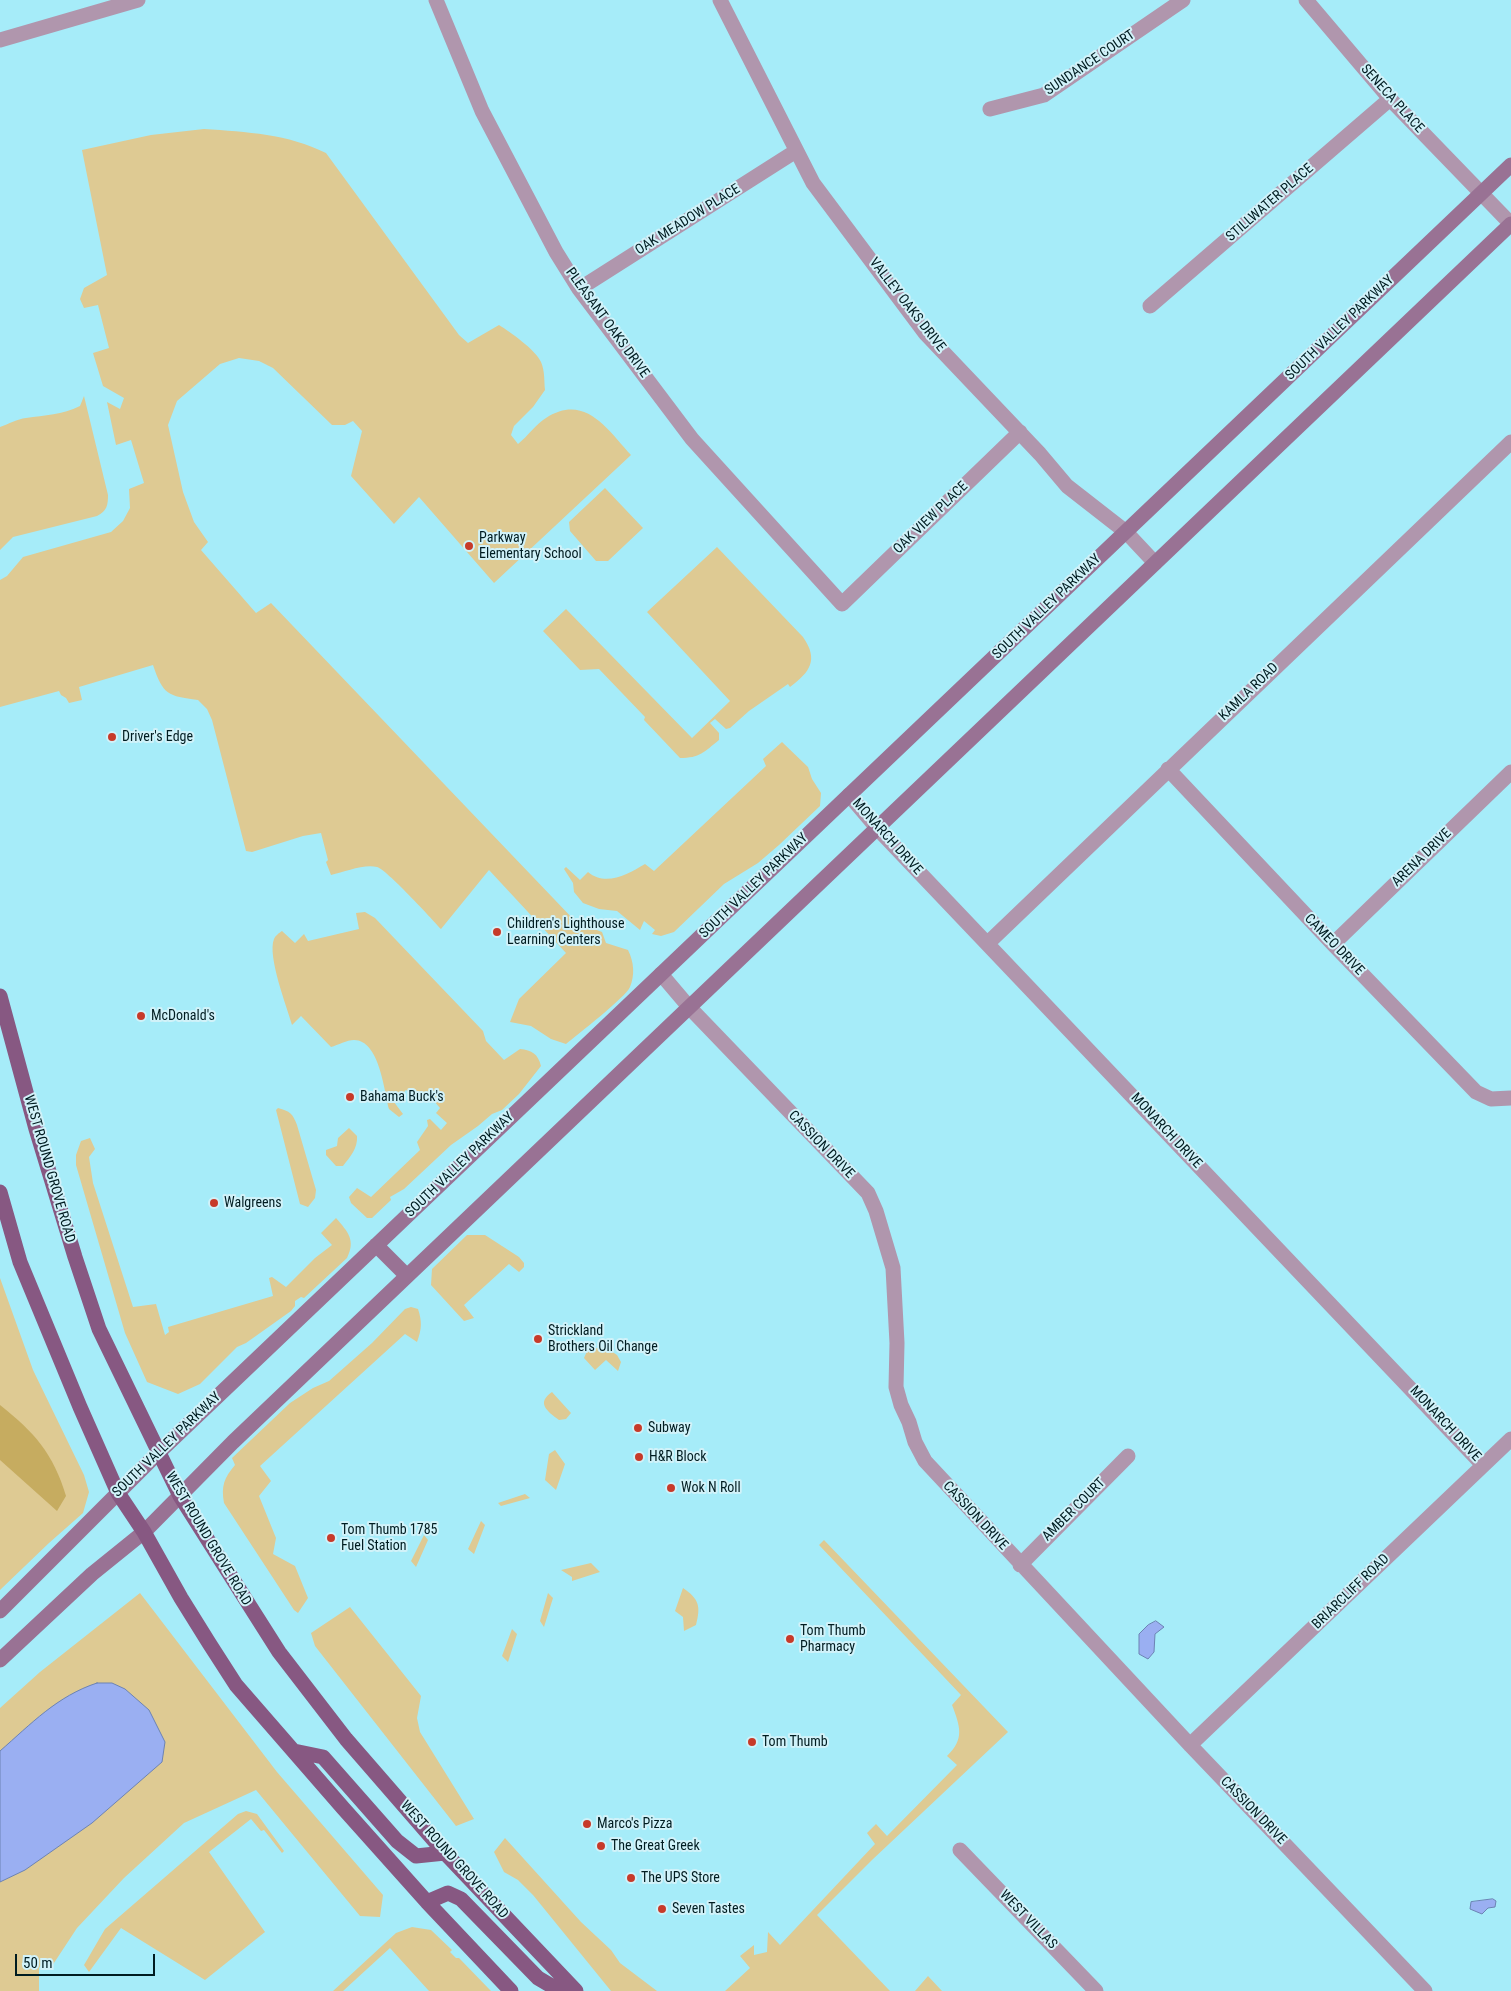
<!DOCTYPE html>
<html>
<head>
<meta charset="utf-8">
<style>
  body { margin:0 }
  #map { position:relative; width:1511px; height:1991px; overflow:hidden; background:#a6ecf9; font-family:"Roboto Condensed",sans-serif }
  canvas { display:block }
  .scale { position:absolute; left:15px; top:1954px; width:140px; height:22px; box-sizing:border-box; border:2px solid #001c21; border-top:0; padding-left:6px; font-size:15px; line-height:18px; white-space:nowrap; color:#001c21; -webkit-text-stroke:4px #d1f2f9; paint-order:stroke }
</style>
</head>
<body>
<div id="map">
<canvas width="1511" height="1991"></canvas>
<div class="scale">50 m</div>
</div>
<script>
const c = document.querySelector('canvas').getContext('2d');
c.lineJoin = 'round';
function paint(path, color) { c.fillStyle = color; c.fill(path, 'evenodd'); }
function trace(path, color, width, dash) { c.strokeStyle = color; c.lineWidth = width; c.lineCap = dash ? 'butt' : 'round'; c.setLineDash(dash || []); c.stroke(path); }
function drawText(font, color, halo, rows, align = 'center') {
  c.font = font + ' "Roboto Condensed",sans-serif'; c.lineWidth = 4; c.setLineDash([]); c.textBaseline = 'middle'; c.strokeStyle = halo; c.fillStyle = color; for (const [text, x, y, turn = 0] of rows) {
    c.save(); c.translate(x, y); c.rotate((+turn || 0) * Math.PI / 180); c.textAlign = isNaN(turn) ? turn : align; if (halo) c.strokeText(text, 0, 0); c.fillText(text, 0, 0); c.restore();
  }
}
paint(new Path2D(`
  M204,129C247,132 288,134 326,153L459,335L468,343L499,325C510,332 536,350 541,362C545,371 544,381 545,390L533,407L514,426L511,435L518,444C528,436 536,424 546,418C585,393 607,429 631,455L494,583L419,497L394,524L351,476L362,431L353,421L345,425H332L273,368L259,361L239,358L220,364L177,401L168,425L183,492L194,522L208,542L201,550L256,613L271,603L576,922L602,932L606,943L628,950C634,962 635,975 630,987C626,997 577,1035 566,1044L551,1039L531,1026L510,1022L519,999L566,953L489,870L441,929C432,919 386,869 377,867C363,864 345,872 331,875L326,862L328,860L321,833L303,836L252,852L246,851L212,720L207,709L198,700C168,696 163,695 153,665L79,687L82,700L69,703L66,698L61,695L59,691L0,707V580L7,576L23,557L111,532L123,521L130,508L129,489L144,483L131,440L116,445L107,402L120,409L124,398L103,386L93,353L109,348L98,305L84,308L80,299L84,288L107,275L82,150L151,135Z
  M84,396L108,495C108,505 107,511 97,516L13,537L0,550V427C9,424 17,419 26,418C45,415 62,415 80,406Z
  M605,488L643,528L608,561H596L570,531L569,522Z
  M717,547L803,637C819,660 810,672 790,687L788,684L749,711L730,728L726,729L715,719L710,723L719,733V740C704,752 700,758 680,758L644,720L645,717L599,669L580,670L543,631L566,609L692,738L730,701L647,612Z
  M782,742L808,767L812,779L821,793L820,806L779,845L758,863L724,884L674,932L661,936L652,934L655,930L644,921L640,930L617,911L599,909L583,903L574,892L573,883L564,869L566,867L580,880L588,872C606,887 628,874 645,864L654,871L766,766L763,759Z
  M365,912L375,918L483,1031L486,1041L504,1060L520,1049C532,1050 538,1054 541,1066L519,1094L502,1110L492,1114L478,1126L451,1145L404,1189L390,1197L391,1200L372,1218H367L351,1203L349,1197L357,1188L371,1197L420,1150L417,1142L428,1126L427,1120L430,1119L441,1130L447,1123L436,1113L440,1108L427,1093L422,1097L416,1098L406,1090L394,1102L403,1114L399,1117L389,1109C384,1089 379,1040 354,1040C347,1040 338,1045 331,1047L301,1016L292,1025C287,1007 267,956 274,939C275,936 279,933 282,931L295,943L304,934L308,941L359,929L356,913Z
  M278,1108C290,1111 293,1114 297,1125L316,1190L315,1198L308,1207L300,1204L276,1110Z
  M349,1128L357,1136C358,1148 350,1157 343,1166H336L326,1155V1150L337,1146L338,1138Z
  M90,1138L95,1149L89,1157L93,1183L133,1307L156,1304L165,1335L169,1332L168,1327L273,1296L269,1278L272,1277L286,1287L315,1258L332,1245L321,1233L336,1218C348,1232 356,1240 347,1258L304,1298L301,1297L295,1301V1306L291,1311L246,1343L237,1347L200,1384L178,1394L147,1382L125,1333L76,1165V1155L81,1141Z
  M467,1235H485L519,1257L524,1263V1267L519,1272L509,1264L464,1305L474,1318L464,1321L431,1285L432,1269Z
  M0,1278L33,1370L84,1475L89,1492L83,1513L49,1543L0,1590Z
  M411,1307L418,1309C422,1321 422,1329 417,1342L405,1334L260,1466L271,1481L259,1496L276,1538L273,1554L295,1566L308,1598L298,1613L294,1610L224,1503C221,1486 224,1478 235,1465L232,1458L290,1403L313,1388L329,1381L372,1343L405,1309Z
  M605,1347L617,1355L621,1362L618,1371L606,1360L595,1370L584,1358L588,1349Z
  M552,1392L571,1413L566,1419L559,1420C547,1411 536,1403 552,1392Z
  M555,1450L565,1464L556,1490L545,1480L549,1454Z
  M525,1494L530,1498L501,1506L498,1503Z
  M481,1521L485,1525L474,1554L468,1549Z
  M424,1535L428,1540L416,1567L411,1561Z
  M824,1540L1008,1732L872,1860L817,1915L890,1991H725L750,1968L740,1956L754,1945V1955L767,1952L768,1932L780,1945L875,1844L867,1833L876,1824L887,1836L957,1765L947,1756C965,1739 960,1726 952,1705L961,1695L819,1545Z
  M591,1563L600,1572L572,1581V1577L561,1570Z
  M683,1588C699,1599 701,1606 696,1625L684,1631L683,1617L675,1611Z
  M140,1593L277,1772L383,1895L380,1917L360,1916L256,1790L184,1823L124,1878L77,1928L52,1966L44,1962L39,1968V1991H0V1708L40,1672Z
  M548,1593L553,1598L544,1627L540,1621Z
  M350,1607L421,1696L417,1718L420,1732L474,1819L456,1826L315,1646L311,1633Z
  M512,1629L517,1634L508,1662L502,1656Z
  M246,1811L257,1814L284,1851L282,1853L264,1830L261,1831L251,1819L209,1852L265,1932L205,1980L121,1928L89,1972L84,1965L105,1929L238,1814Z
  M505,1838L581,1922L611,1950L620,1963L657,1991H611L533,1895L518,1880L504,1872L494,1852Z
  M412,1927L431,1930L452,1950L450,1952L456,1958H459L491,1991H429L390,1948L343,1991H333L396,1933Z
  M928,1976L942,1991H915Z`), '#deca93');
paint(new Path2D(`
  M0,1405C34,1432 53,1453 66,1496L57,1511L0,1460Z`), '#c6ac60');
const water = new Path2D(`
  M1156,1621L1164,1627L1155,1634L1154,1652L1148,1659L1139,1654V1634L1148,1625Z
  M97,1683H112L125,1689L149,1710L165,1742L162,1762L92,1823L25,1870L0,1882V1751C31,1724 57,1696 97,1683Z
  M1493,1899L1496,1901L1495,1907L1488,1908L1482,1914L1470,1909L1471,1902Z`);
paint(water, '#9aaff2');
trace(water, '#6c83b3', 1);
trace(new Path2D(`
  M436,0L482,111L556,252L579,289L692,439L842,604L1020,432
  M720,0L813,183L925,333L1040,454L1067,486L1126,532L1155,563
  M1306,0L1390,99L1511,224
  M0,40L138,0
  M990,109L1044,95L1183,0
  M579,289L796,151
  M1150,306L1390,99
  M1168,769L1333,944L1476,1092L1491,1099L1511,1098
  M849,795L877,828L1483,1465
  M988,943L1511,442
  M1333,944L1511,772
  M661,974L689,1007L868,1193L876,1211L893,1268L897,1343L896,1387L901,1405L909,1422L915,1442L925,1461L1190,1745L1425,1991
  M1020,1565L1128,1456
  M1190,1745L1511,1439
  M960,1850L1096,1991`), '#b096ad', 15);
trace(new Path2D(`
  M376,1245L407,1276
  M0,1611L158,1453L1511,165
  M0,1660L92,1574L144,1532L233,1442L1511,224`), '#997294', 15);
trace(new Path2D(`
  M0,996L36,1129L75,1257L99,1329L180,1496L279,1652L346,1739L445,1853L576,1991
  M0,1192L20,1262L80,1407L118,1493L144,1532L181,1598L209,1643L236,1685L343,1808L427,1902L511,1991
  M294,1751L323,1757L397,1841L416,1856L445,1853
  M427,1902L448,1893L461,1899L538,1978L560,1991`), '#875882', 15);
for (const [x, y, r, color] of [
  [469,546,5,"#c73a29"],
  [112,737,5,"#c73a29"],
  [497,932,5,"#c73a29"],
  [141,1016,5,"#c73a29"],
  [350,1097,5,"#c73a29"],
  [214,1203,5,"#c73a29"],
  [538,1339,5,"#c73a29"],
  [638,1428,5,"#c73a29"],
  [639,1457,5,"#c73a29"],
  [671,1488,5,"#c73a29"],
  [331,1538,5,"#c73a29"],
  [790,1639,5,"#c73a29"],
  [752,1742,5,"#c73a29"],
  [587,1824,5,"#c73a29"],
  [601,1846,5,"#c73a29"],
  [631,1878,5,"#c73a29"],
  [662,1909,5,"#c73a29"]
]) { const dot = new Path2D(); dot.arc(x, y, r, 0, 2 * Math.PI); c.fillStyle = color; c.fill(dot); trace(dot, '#d1f2f9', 2); }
drawText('14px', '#001c21', '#d1f2f9', [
  ["SUNDANCE COURT",1090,63,-34],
  ["SENECA PLACE",1392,99,48],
  ["STILLWATER PLACE",1270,203,-41],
  ["OAK MEADOW PLACE",688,220,-32],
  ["VALLEY OAKS DRIVE",907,305,52],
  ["PLEASANT OAKS DRIVE",607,323,54],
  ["SOUTH VALLEY PARKWAY",1340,328,-44],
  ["OAK VIEW PLACE",931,518,-44],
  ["SOUTH VALLEY PARKWAY",1047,607,-44],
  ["KAMLA ROAD",1249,692,-44],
  ["MONARCH DRIVE",887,837,48],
  ["ARENA DRIVE",1422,858,-44],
  ["SOUTH VALLEY PARKWAY",754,886,-44],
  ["CAMEO DRIVE",1334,945,46],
  ["MONARCH DRIVE",1166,1131,47],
  ["CASSION DRIVE",821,1145,46],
  ["SOUTH VALLEY PARKWAY",460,1165,-44],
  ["WEST ROUND GROVE ROAD",49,1169,74],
  ["MONARCH DRIVE",1445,1424,47],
  ["SOUTH VALLEY PARKWAY",167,1445,-44],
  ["AMBER COURT",1074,1510,-45],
  ["CASSION DRIVE",975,1516,47],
  ["WEST ROUND GROVE ROAD",208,1539,59],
  ["BRIARCLIFF ROAD",1351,1592,-44],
  ["CASSION DRIVE",1253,1811,46],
  ["WEST ROUND GROVE ROAD",454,1860,48],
  ["WEST VILLAS",1028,1920,46]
]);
drawText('14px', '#001c21', '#d1f2f9', [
  ["Parkway",479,538],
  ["Elementary School",479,554],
  ["Driver's Edge",122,737],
  ["Children's Lighthouse",507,924],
  ["Learning Centers",507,940],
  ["McDonald's",151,1016],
  ["Bahama Buck's",360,1097],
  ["Walgreens",224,1203],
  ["Strickland",548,1331],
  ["Brothers Oil Change",548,1347],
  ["Subway",648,1428],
  ["H&R Block",649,1457],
  ["Wok N Roll",681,1488],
  ["Tom Thumb 1785",341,1530],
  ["Fuel Station",341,1546],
  ["Tom Thumb",800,1631],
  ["Pharmacy",800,1647],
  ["Tom Thumb",762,1742],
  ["Marco's Pizza",597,1824],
  ["The Great Greek",611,1846],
  ["The UPS Store",641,1878],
  ["Seven Tastes",672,1909]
], 'left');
</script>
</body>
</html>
